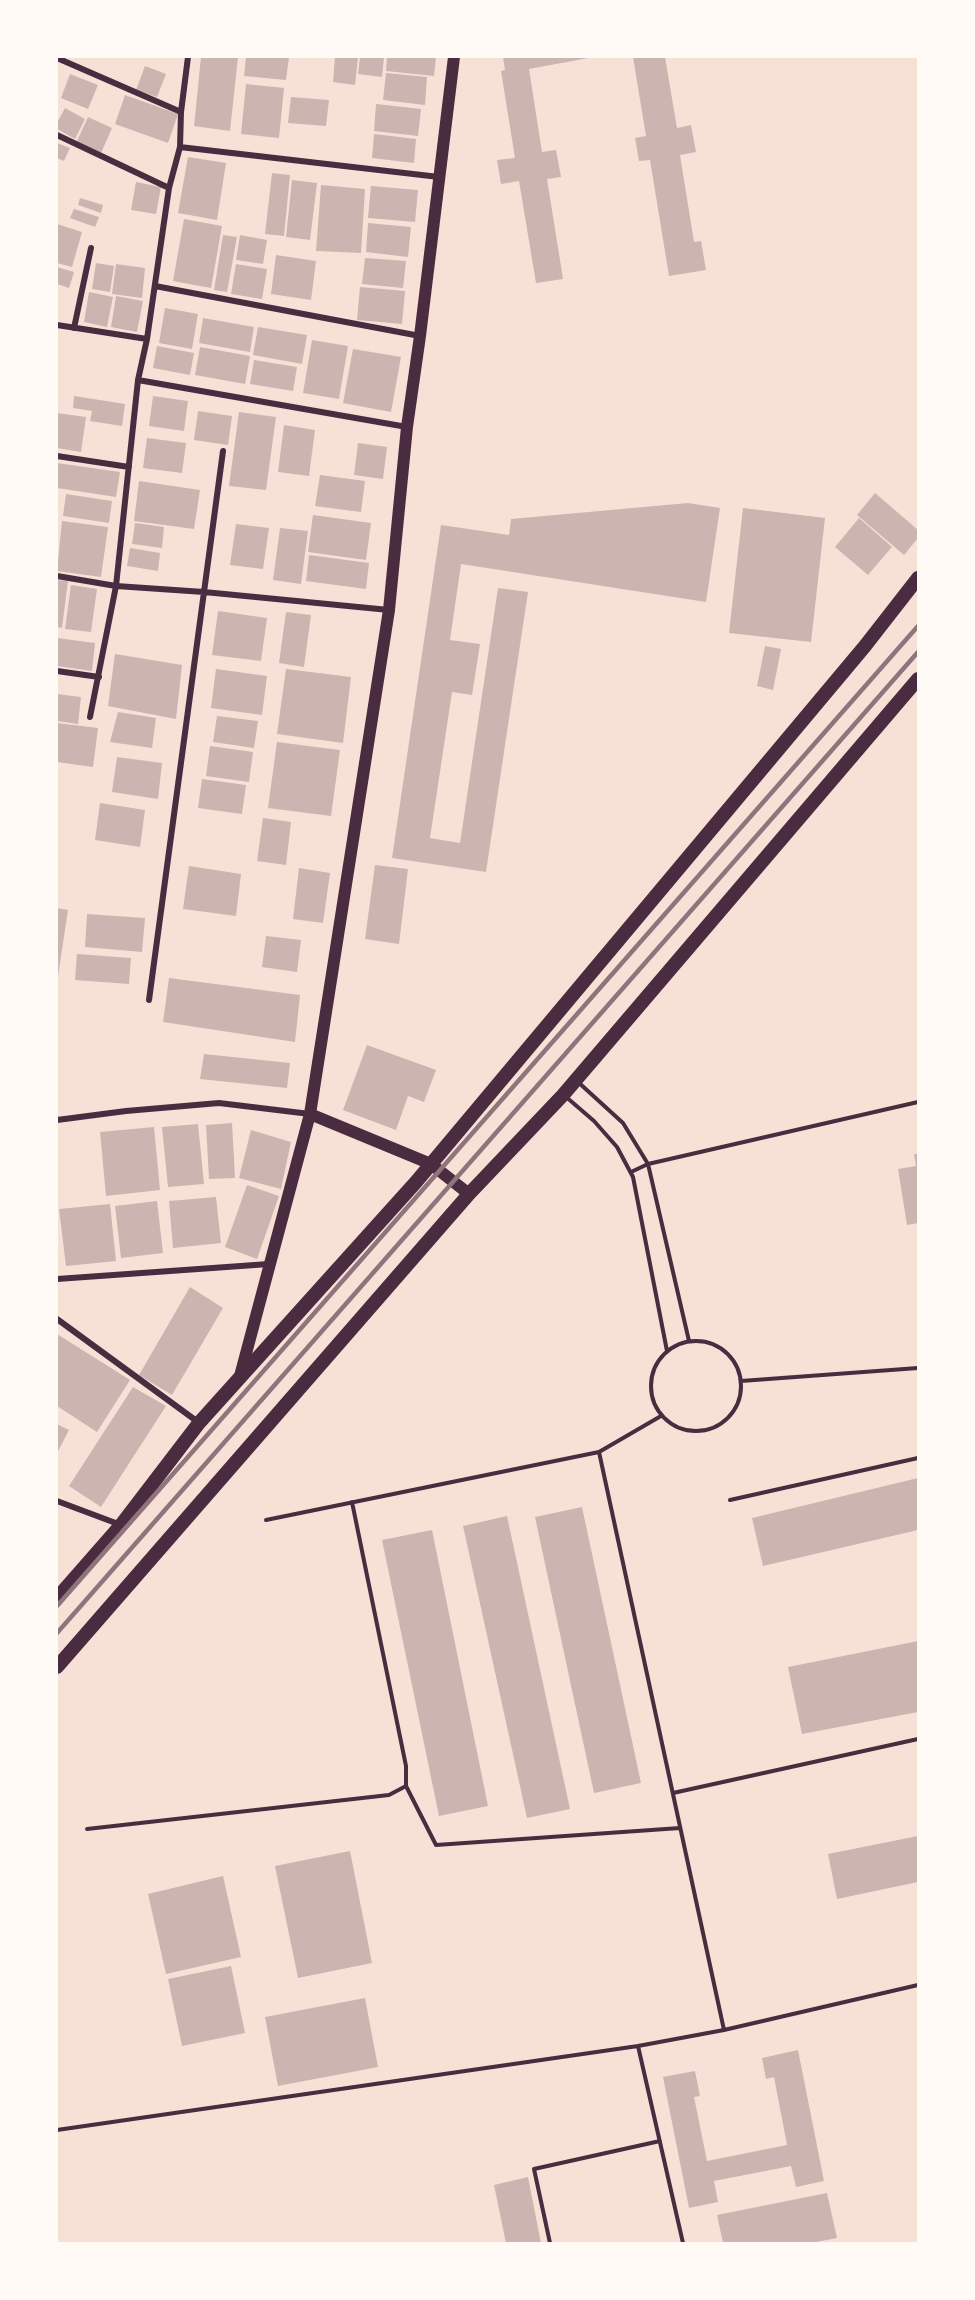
<!DOCTYPE html>
<html>
<head>
<meta charset="utf-8">
<style>
	body { margin:0 }
	#map { position:relative; width:975px; height:2300px; overflow:hidden; background:#f7e1d7; font-family:Overpass,sans-serif }
	canvas { display:block }
	.frame { position:absolute; inset:0; border:58px solid #fffaf5; pointer-events:none }
</style>
</head>
<body>
<div id="map">
<canvas width="975" height="2300"></canvas>
<div class="frame"></div>
</div>
<script>
const ctx = document.querySelector('canvas').getContext('2d');
ctx.lineJoin = 'round';
function fill(path, color) {
  ctx.fillStyle = color;
  ctx.fill(path, 'evenodd');
}
function shape(rows) {
  const path = new Path2D();
  for (const r of rows) {
    if (r.length === 3) {
      path.moveTo(r[0] + r[2], r[1]);
      path.arc(r[0], r[1], r[2], 0, 2 * Math.PI);
      continue;
    }
    path.moveTo(r[0], r[1]);
    for (let i = 2; i < r.length; i += 2) path.lineTo(r[i], r[i + 1]);
  }
  return path;
}
function strokePath(path, color, width, dash) {
  ctx.strokeStyle = color;
  ctx.lineWidth = width;
  ctx.lineCap = dash ? 'butt' : 'round';
  ctx.setLineDash(dash || []);
  ctx.stroke(path);
}
const building = shape([
	[201,57,238,57,230,131,194,126],
	[246,57,289,57,286,80,244,76],
	[335,57,358,57,355,85,333,82],
	[360,57,384,57,382,77,358,74],
	[387,57,436,57,434,76,386,71],
	[503,57,594,57,529,69,542,152,556,150,561,177,547,179,563,279,536,283,519,181,501,184,497,160,515,158,501,71,505,70],
	[633,57,665,57,677,128,691,125,696,152,680,155,694,242,701,241,706,270,669,276,650,160,639,161,635,138,646,136],
	[145,66,166,74,157,97,136,90],
	[386,73,427,77,425,105,383,100],
	[70,74,98,85,88,109,61,98],
	[246,84,284,88,279,138,241,134],
	[125,95,178,114,168,143,115,124],
	[291,97,329,100,326,126,288,123],
	[376,104,421,109,418,136,374,131],
	[65,108,85,119,75,139,57,129,57,123],
	[88,117,112,128,101,153,77,141],
	[374,134,416,139,414,163,372,158],
	[57,143,70,148,64,161,57,158],
	[188,157,226,163,217,220,178,213],
	[272,173,290,175,284,236,265,234],
	[292,180,317,183,310,240,286,237],
	[136,182,161,187,156,214,131,210],
	[321,185,365,189,361,253,316,251],
	[371,186,418,190,415,222,368,218],
	[80,198,103,205,101,213,78,205],
	[74,209,99,217,95,227,70,218],
	[184,219,222,226,211,288,173,281],
	[368,223,411,227,408,257,366,252],
	[57,224,82,232,72,267,57,263],
	[223,235,237,237,227,292,214,290],
	[240,235,267,240,263,264,236,260],
	[276,255,316,261,311,300,271,294],
	[365,258,406,261,403,288,362,284],
	[96,263,114,266,110,292,92,289],
	[116,264,145,268,142,298,112,294],
	[236,264,267,269,262,299,231,294],
	[57,267,74,272,69,288,57,284],
	[360,287,405,291,402,324,357,320],
	[89,292,113,297,107,327,84,322],
	[116,296,143,301,137,332,111,327],
	[165,308,198,314,192,349,159,343],
	[203,318,254,327,250,352,199,343],
	[258,327,307,335,302,364,253,355],
	[312,340,348,346,339,399,303,393],
	[157,346,194,353,190,375,153,368],
	[200,347,250,356,245,384,195,375],
	[353,349,401,357,391,412,343,403],
	[254,360,297,367,293,391,250,384],
	[74,396,125,404,122,426,90,421,92,411,73,408],
	[153,396,188,401,184,431,149,426],
	[198,411,232,416,228,445,194,440],
	[239,412,276,417,266,490,229,486],
	[57,413,86,417,81,452,57,448],
	[284,425,315,430,309,476,278,472],
	[147,438,186,443,182,473,143,468],
	[358,443,387,447,383,479,354,475],
	[57,463,120,472,116,497,57,488],
	[320,475,365,481,361,512,315,506],
	[139,481,200,490,194,529,134,521],
	[875,493,918,530,918,538,904,555,857,515],
	[66,494,112,501,109,523,63,516],
	[688,503,720,508,706,602,461,564,450,640,480,644,472,695,452,692,430,838,460,843,498,588,528,592,486,872,392,858,441,525,509,535,511,519],
	[743,508,825,518,811,642,729,633],
	[313,515,371,523,366,560,308,552],
	[859,518,892,547,868,575,835,547],
	[62,521,108,527,101,577,57,571],
	[135,523,164,527,162,548,132,544],
	[236,524,269,528,263,569,230,565],
	[280,528,308,531,301,584,273,580],
	[130,548,160,553,158,571,127,566],
	[309,555,369,563,366,589,306,581],
	[57,580,68,581,62,628,57,627],
	[71,585,97,589,91,632,65,629],
	[218,611,267,618,261,661,212,655],
	[286,612,311,615,304,667,279,663],
	[57,638,95,643,92,671,57,666],
	[765,646,781,649,773,690,757,686],
	[115,654,182,665,176,719,108,706],
	[216,669,267,676,262,715,211,708],
	[286,669,351,677,343,743,277,734],
	[57,694,81,697,78,724,57,721],
	[118,712,156,718,152,748,110,742],
	[217,716,258,721,254,748,213,742],
	[57,723,98,728,93,767,57,762],
	[277,742,340,750,331,816,268,808],
	[210,746,253,752,249,782,206,776],
	[117,757,162,763,158,799,112,792],
	[202,779,246,785,242,814,198,808],
	[100,803,145,810,140,847,95,840],
	[263,818,291,822,286,865,257,861],
	[375,865,408,869,399,944,365,939],
	[189,866,241,874,236,916,183,909],
	[299,868,330,873,323,923,293,919],
	[57,908,68,910,58,976,57,976],
	[87,914,145,918,142,952,85,947],
	[266,936,301,940,297,972,262,967],
	[77,954,131,958,129,984,75,980],
	[169,978,300,995,295,1042,163,1022],
	[367,1045,436,1070,424,1102,408,1096,396,1130,343,1110],
	[204,1054,290,1063,287,1088,200,1079],
	[232,1123,235,1178,209,1179,206,1125],
	[198,1124,204,1184,168,1187,162,1127],
	[154,1127,160,1190,106,1196,100,1132],
	[251,1130,291,1142,281,1189,239,1178],
	[914,1154,918,1154,918,1223,907,1225,898,1169,916,1166],
	[247,1185,279,1196,257,1259,225,1247],
	[216,1197,221,1243,173,1248,169,1201],
	[157,1201,163,1253,121,1258,115,1206],
	[110,1204,116,1261,66,1266,59,1209],
	[190,1287,223,1308,172,1395,139,1375],
	[57,1334,130,1380,97,1432,57,1406],
	[133,1387,166,1406,101,1507,69,1486],
	[57,1424,69,1430,57,1453],
	[918,1478,918,1530,763,1566,752,1518],
	[582,1507,641,1783,594,1793,535,1517],
	[507,1516,570,1809,527,1818,463,1526],
	[432,1530,488,1806,439,1816,382,1540],
	[918,1641,918,1712,802,1734,788,1667],
	[918,1836,918,1882,837,1899,828,1854],
	[350,1851,372,1963,298,1978,275,1866],
	[223,1876,241,1957,166,1974,148,1894],
	[231,1966,245,2033,182,2046,168,1979],
	[365,1998,378,2067,278,2086,265,2017],
	[798,2050,824,2181,796,2187,791,2166,714,2181,718,2202,689,2208,663,2077,695,2071,700,2096,694,2097,707,2161,787,2145,774,2077,766,2079,762,2058],
	[528,2177,541,2243,506,2243,494,2185],
	[827,2193,837,2238,811,2243,723,2243,717,2215]
]);
const service = shape([
	[578,1082,623,1123,648,1164,689,1341],
	[565,1096,594,1121,617,1147,633,1177,667,1351],
	[631,1172,648,1164,918,1102],
	[696,1386,45],
	[741,1381,918,1368],
	[599,1452,724,2030],
	[730,1500,918,1458],
	[266,1520,599,1452,661,1416],
	[406,1786,436,1845,680,1828],
	[673,1793,918,1739],
	[87,1829,389,1795,406,1786,406,1766,352,1502],
	[638,2046,683,2243],
	[57,2130,638,2046,724,2030,918,1985],
	[550,2243,534,2169,660,2141]
]);
const minor = shape([
	[57,58,181,112],
	[57,135,169,188],
	[180,147,439,177],
	[155,286,420,336],
	[57,325,147,339],
	[74,328,91,248],
	[138,380,407,427],
	[57,456,129,467],
	[57,576,116,586,204,592,389,610],
	[57,671,99,677],
	[90,717,116,586,138,380,147,339,169,188,180,147,181,112,188,57],
	[149,1000,223,451],
	[57,1120,126,1111,219,1103,310,1114],
	[57,1279,269,1264],
	[57,1319,198,1422],
	[57,1501,121,1525]
]);
const secondary = shape([
	[310,1114,431,1164,469,1194],
	[240,1376,310,1114,389,610,407,427,420,336,454,57]
]);
const primary = shape([
	[57,1598,121,1525,199,1423,416,1182,865,646,918,578],
	[57,1667,469,1194,563,1095,918,679]
]);
const rail = shape([
	[57,1606,918,626],
	[57,1633,918,652]
]);
fill(building, '#ccb4b1');
strokePath(service, '#4a2c40', 4);
strokePath(minor, '#4a2c40', 6);
strokePath(secondary, '#4a2c40', 12);
strokePath(primary, '#4a2c40', 14);
strokePath(rail, '#8f747c', 4.5);
</script>
</body>
</html>
